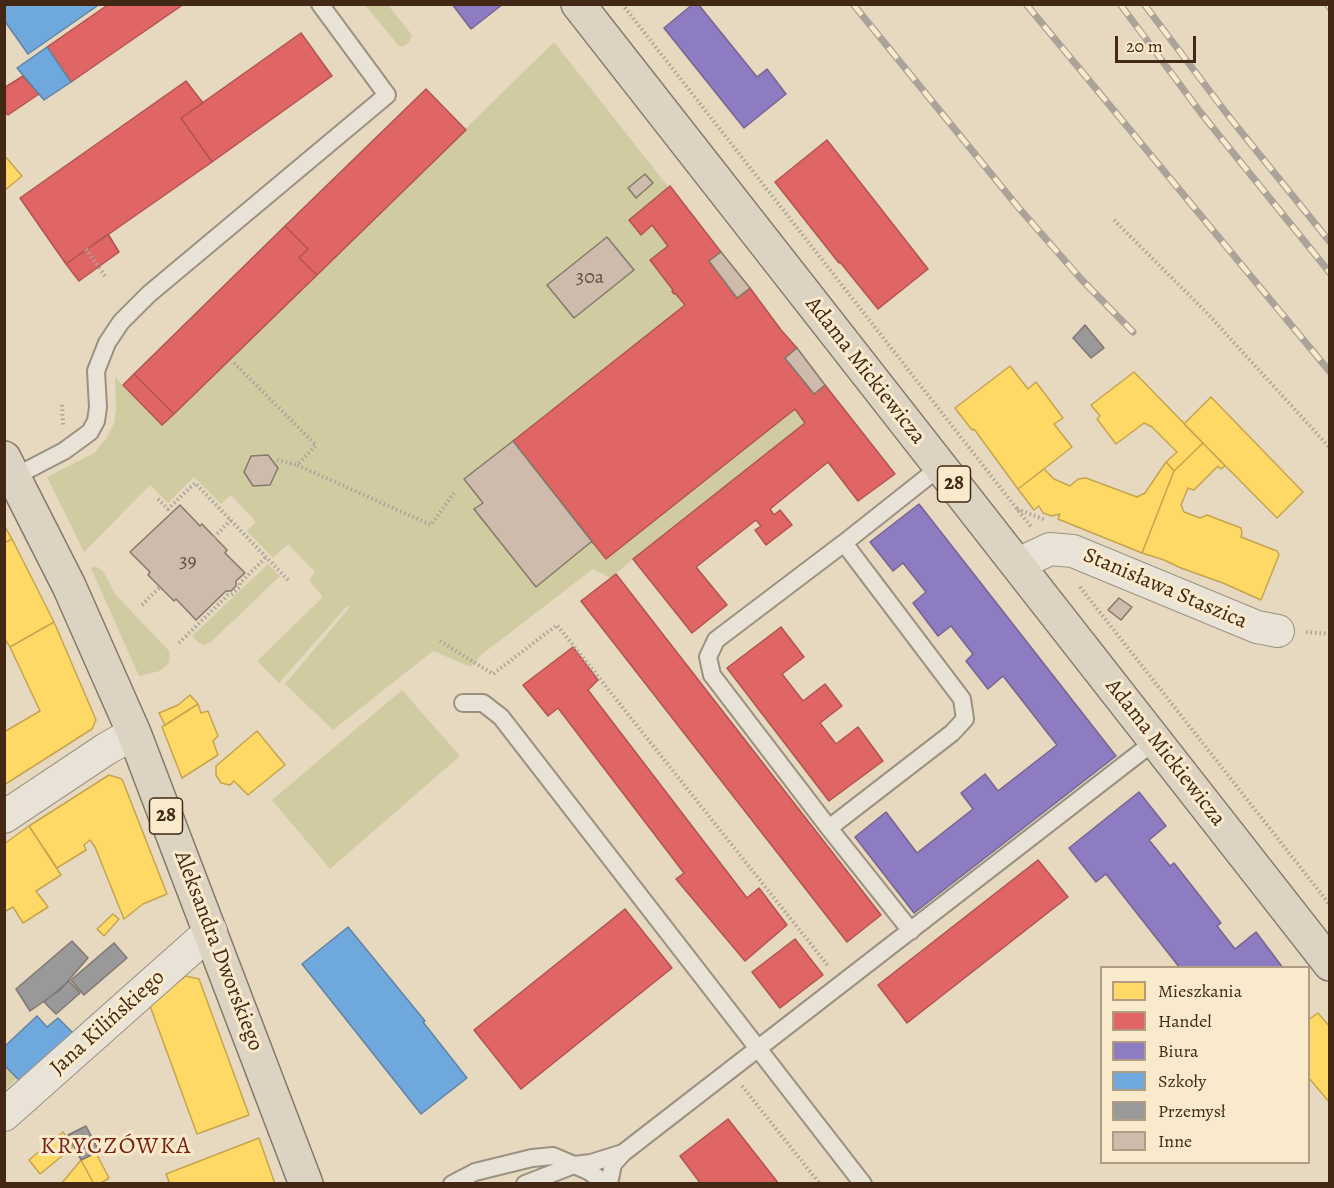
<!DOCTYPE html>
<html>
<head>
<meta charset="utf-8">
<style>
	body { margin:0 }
	#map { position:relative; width:1334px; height:1188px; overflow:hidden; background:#e6d9c0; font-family:Alegreya,serif }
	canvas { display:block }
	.frame { position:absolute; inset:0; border:6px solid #422815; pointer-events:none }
	.legend { position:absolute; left:1100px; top:966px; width:210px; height:198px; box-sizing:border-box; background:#f9eacc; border:2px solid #b09c83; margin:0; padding:8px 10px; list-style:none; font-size:18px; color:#422815 }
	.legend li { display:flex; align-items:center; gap:12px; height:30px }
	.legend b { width:30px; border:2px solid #b09c83 }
	.scale { position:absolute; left:1115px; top:36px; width:81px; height:27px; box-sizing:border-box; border:3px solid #422815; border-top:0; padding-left:8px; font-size:18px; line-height:21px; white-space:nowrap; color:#422815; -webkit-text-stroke:4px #f9eacc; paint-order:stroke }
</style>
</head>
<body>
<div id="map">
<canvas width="1334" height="1188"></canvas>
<div class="frame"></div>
<ul class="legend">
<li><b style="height:16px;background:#ffd966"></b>Mieszkania</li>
<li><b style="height:16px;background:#e06666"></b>Handel</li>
<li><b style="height:16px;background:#8e7cc3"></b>Biura</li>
<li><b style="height:16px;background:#6fa8dc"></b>Szkoły</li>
<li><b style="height:16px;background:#999"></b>Przemysł</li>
<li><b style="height:16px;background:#cebbac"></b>Inne</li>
</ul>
<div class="scale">20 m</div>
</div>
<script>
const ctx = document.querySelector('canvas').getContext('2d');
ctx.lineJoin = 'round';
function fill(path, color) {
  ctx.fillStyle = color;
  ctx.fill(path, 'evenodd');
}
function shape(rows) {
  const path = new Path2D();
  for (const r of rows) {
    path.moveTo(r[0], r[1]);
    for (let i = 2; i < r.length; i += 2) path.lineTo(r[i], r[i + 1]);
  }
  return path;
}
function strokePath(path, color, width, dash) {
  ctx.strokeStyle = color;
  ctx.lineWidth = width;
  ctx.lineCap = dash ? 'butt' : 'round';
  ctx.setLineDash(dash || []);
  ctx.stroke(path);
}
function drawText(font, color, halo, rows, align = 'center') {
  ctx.font = font + ' Alegreya,serif';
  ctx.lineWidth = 6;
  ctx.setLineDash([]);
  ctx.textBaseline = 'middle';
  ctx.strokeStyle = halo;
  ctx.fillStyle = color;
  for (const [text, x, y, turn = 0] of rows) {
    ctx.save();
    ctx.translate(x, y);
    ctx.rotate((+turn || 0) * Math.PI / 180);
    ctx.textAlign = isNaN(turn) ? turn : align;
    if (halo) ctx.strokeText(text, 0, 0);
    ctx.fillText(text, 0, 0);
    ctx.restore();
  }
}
const green = shape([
	[365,5,388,5,412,35,409,43,402,47,398,45],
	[554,42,895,474,858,501,828,463,770,509,774,515,780,510,792,525,766,545,755,530,761,526,756,520,697,567,727,605,692,633,633,559,611,578,593,569,481,655,471,667,433,651,333,730,285,684,349,608,347,606,279,683,257,661,323,597,311,583,310,579,315,572,288,544,273,558,247,531,256,522,231,495,221,504,194,477,168,503,150,485,84,552,47,477,94,453,106,439,114,423,116,408,115,377,162,425],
	[268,564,280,576,210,643,204,645,199,643,192,636],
	[95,566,103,571,115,594,170,652,169,663,160,671,139,676,91,568],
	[402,690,460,756,330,869,272,800],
	[4,1064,17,1078,5,1090,4,1090]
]);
const homes = shape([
	[4,155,22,176,4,191,4,155],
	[1010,366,1028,389,1036,382,1063,418,1054,424,1072,447,1018,489,974,429,972,430,955,408,1010,366],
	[1134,372,1203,443,1174,471,1166,462,1177,452,1152,427,1144,423,1116,444,1097,419,1100,416,1091,405,1134,372],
	[1211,397,1303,492,1277,518,1184,424,1211,397],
	[1203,443,1225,466,1221,469,1218,466,1194,490,1188,488,1181,505,1184,512,1200,518,1207,515,1241,528,1242,533,1241,537,1277,551,1279,555,1261,600,1223,583,1181,568,1164,560,1142,553,1174,471,1203,443],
	[1166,462,1174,471,1142,553,1058,519,1060,514,1052,516,1043,513,1039,506,1034,510,1018,489,1044,469,1054,479,1070,486,1078,479,1086,478,1137,497,1145,493,1166,462],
	[4,525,12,539,4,543,4,525],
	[12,539,54,622,10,647,4,638,4,543,12,539],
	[54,622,96,720,92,729,4,785,4,732,40,711,10,647,54,622],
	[190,695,198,704,165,725,159,713,178,705,190,695],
	[198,704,201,713,208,711,218,736,213,741,218,755,182,778,162,727,198,704],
	[257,731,285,765,248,795,234,781,230,785,221,783,216,775,216,766,257,731],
	[109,775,122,779,167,894,143,904,124,919,95,847,90,840,84,845,86,850,57,868,29,826,109,775],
	[29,826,61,875,36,891,48,907,23,923,13,907,4,912,4,844,29,826],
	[113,914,119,919,104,936,97,929,113,914],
	[186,976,199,979,249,1115,197,1134,149,1003,186,976],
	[1318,1013,1330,1027,1330,1103,1308,1077,1308,1020,1318,1013],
	[63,1132,73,1147,40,1174,29,1160,63,1132],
	[259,1138,275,1184,170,1184,166,1174,259,1138],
	[96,1153,109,1178,99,1184,94,1184,81,1160,96,1153],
	[81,1160,94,1184,61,1184,81,1160]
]);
const shops = shape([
	[109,4,184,4,71,82,47,47,109,4],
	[301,33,332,76,212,162,181,118,301,33],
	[23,76,39,94,8,115,4,111,4,88,23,76],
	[186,81,203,103,181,118,212,162,66,264,20,198,186,81],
	[426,89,466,130,317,275,299,258,308,249,285,226,426,89],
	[827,140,928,269,878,309,840,262,839,263,775,182,827,140],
	[670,186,721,252,709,261,737,298,750,288,781,330,797,348,785,358,814,394,825,385,895,474,858,501,828,462,770,509,774,515,780,510,792,525,766,545,755,530,761,526,756,520,696,567,727,605,692,633,633,559,805,423,795,409,606,559,513,441,685,305,675,293,674,294,672,291,673,290,650,260,668,246,652,225,641,235,629,220,670,186],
	[285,226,308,249,299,258,317,275,174,414,134,374,285,226],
	[108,234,119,252,79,281,66,264,108,234],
	[134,374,174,414,162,425,123,385,134,374],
	[616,574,881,915,847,942,581,601,616,574],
	[781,627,804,657,782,674,803,701,825,684,842,706,820,723,836,744,858,727,883,761,829,801,727,668,781,627],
	[573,647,598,680,588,690,747,898,759,888,787,925,745,961,676,879,684,873,558,708,548,716,523,685,573,647],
	[1038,860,1068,897,907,1023,878,985,1038,860],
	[625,909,672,968,521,1089,474,1030,625,909],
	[795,939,823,975,780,1008,752,972,795,939],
	[728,1119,779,1184,701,1184,680,1156,728,1119]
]);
const offices = shape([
	[452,4,503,4,471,29,452,4],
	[693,4,698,4,757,77,767,69,786,94,744,128,664,28,693,4],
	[919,504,1116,756,914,913,855,837,886,812,917,853,973,809,961,793,985,774,998,791,1057,745,1003,676,988,689,966,661,973,654,951,626,938,636,913,603,926,592,903,563,893,571,870,542,919,504],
	[1139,792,1166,826,1149,840,1170,866,1174,863,1221,923,1217,926,1235,949,1256,932,1283,968,1180,968,1106,874,1096,882,1069,848,1139,792]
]);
const schools = shape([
	[4,4,100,4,28,54,4,20,4,4],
	[47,47,71,82,44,100,17,68,47,47],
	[348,927,425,1021,423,1022,467,1078,421,1114,302,964,348,927],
	[37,1016,47,1027,58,1018,76,1036,23,1084,4,1065,4,1047,37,1016]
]);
const industry = shape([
	[1085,325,1104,348,1091,358,1073,338,1085,325],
	[72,941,88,958,60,990,30,1011,16,989,72,941],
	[114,943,127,958,84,995,71,980,114,943],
	[69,981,80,993,56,1014,44,1002,69,981],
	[86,1126,99,1151,81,1160,68,1135,86,1126]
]);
const building = shape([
	[645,174,653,183,636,198,628,188,645,174],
	[607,237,634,270,574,318,547,285,607,237],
	[721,252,750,288,737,298,709,261,721,252],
	[797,348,825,385,814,394,785,358,797,348],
	[513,441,593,543,591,542,536,587,474,509,483,503,464,479,513,441],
	[268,455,278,468,270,485,253,486,244,472,251,456,268,455],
	[180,505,200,526,202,524,227,550,225,553,245,573,236,581,236,586,231,591,226,591,196,620,176,599,174,601,148,575,150,572,130,552,180,505],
	[1119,598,1132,607,1121,620,1108,610,1119,598]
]);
const path = shape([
	[622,4,1032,528],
	[1114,220,1206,312,1330,448],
	[86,249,105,276],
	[234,363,316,445,297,465,431,525,454,493],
	[62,405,63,425],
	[277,460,297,465],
	[158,499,168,509,195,483,289,581],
	[1017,509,1046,520],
	[214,537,231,520],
	[1080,587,1330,905],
	[142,605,160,587],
	[1306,632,1330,634],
	[440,641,493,674,557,625,829,967],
	[179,643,228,595,232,594,240,587,240,583,266,557],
	[742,1086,820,1184]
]);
const lane = shape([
	[14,477,64,451,90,432,96,421,98,407,96,371,107,343,121,322,149,294,387,95,320,4],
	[844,543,940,467],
	[463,703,483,703,501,717,863,1184],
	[829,828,952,733,965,719,962,699,844,543,716,640,708,657,712,675,829,828,911,931],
	[452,1184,475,1172,532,1158,553,1156,588,1171,607,1184],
	[525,1184,574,1165,591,1163,623,1153],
	[609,1184,613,1164,623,1153,1155,741]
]);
const street = shape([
	[1018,564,1050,549,1073,551,1257,627,1278,631],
	[4,817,106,749,134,733],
	[4,1115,211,931]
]);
const primary = shape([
	[578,4,1330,964],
	[4,458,69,586,134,733,306,1184]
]);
const rail = shape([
	[853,4,1018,207,1081,279,1133,332],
	[1026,4,1330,372],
	[1120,4,1201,113,1330,273],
	[1144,4,1230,118,1330,242],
	[1327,4,1330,8]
]);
const numberNames = [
	["30a",590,278],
	["39",188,562]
];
const shields = [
	[954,484,33],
	[166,816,33]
];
const shieldNames = [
	["28",954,484],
	["28",166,816]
];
const streetNames = [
	["Adama Mickiewicza",865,371,52],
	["Stanisława Staszica",1165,589,23],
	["Adama Mickiewicza",1165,753,52],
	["Aleksandra Dworskiego",218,951,69],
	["Jana Kilińskiego",108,1023,-42]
];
const neighbourhoodNames = [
	["KRYCZÓWKA",116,1147]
];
fill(green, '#d1cba2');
fill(homes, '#ffd966');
strokePath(homes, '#c6a44e', 1.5);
fill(shops, '#e06666');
strokePath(shops, '#b1534e', 1.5);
fill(offices, '#8e7cc3');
strokePath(offices, '#77638f', 1.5);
fill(schools, '#6fa8dc');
strokePath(schools, '#6282a0', 1.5);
fill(industry, '#999');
strokePath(industry, '#7f7771', 1.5);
fill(building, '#cebbac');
strokePath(building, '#84796a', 1.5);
strokePath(lane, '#9b9181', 20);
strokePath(street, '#9b9181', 34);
strokePath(primary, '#84796a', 36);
strokePath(path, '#aba399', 4, [1.5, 3]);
strokePath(lane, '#e9e3d7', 16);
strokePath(street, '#e9e3d7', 32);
strokePath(primary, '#ddd3c2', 33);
strokePath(rail, '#aba399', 7);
strokePath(rail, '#f9eacc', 4.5, [14]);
drawText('20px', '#654d3b', null, numberNames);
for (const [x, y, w] of shields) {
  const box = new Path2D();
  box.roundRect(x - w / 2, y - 18, w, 36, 4.5);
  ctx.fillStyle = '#f9eacc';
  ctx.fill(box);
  strokePath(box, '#422815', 1.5);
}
drawText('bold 21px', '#422815', null, shieldNames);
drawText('22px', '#422815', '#f9eacc', streetNames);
ctx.letterSpacing = '1.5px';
drawText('24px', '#7a1f14', '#f9eacc', neighbourhoodNames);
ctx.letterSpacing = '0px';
</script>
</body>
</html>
